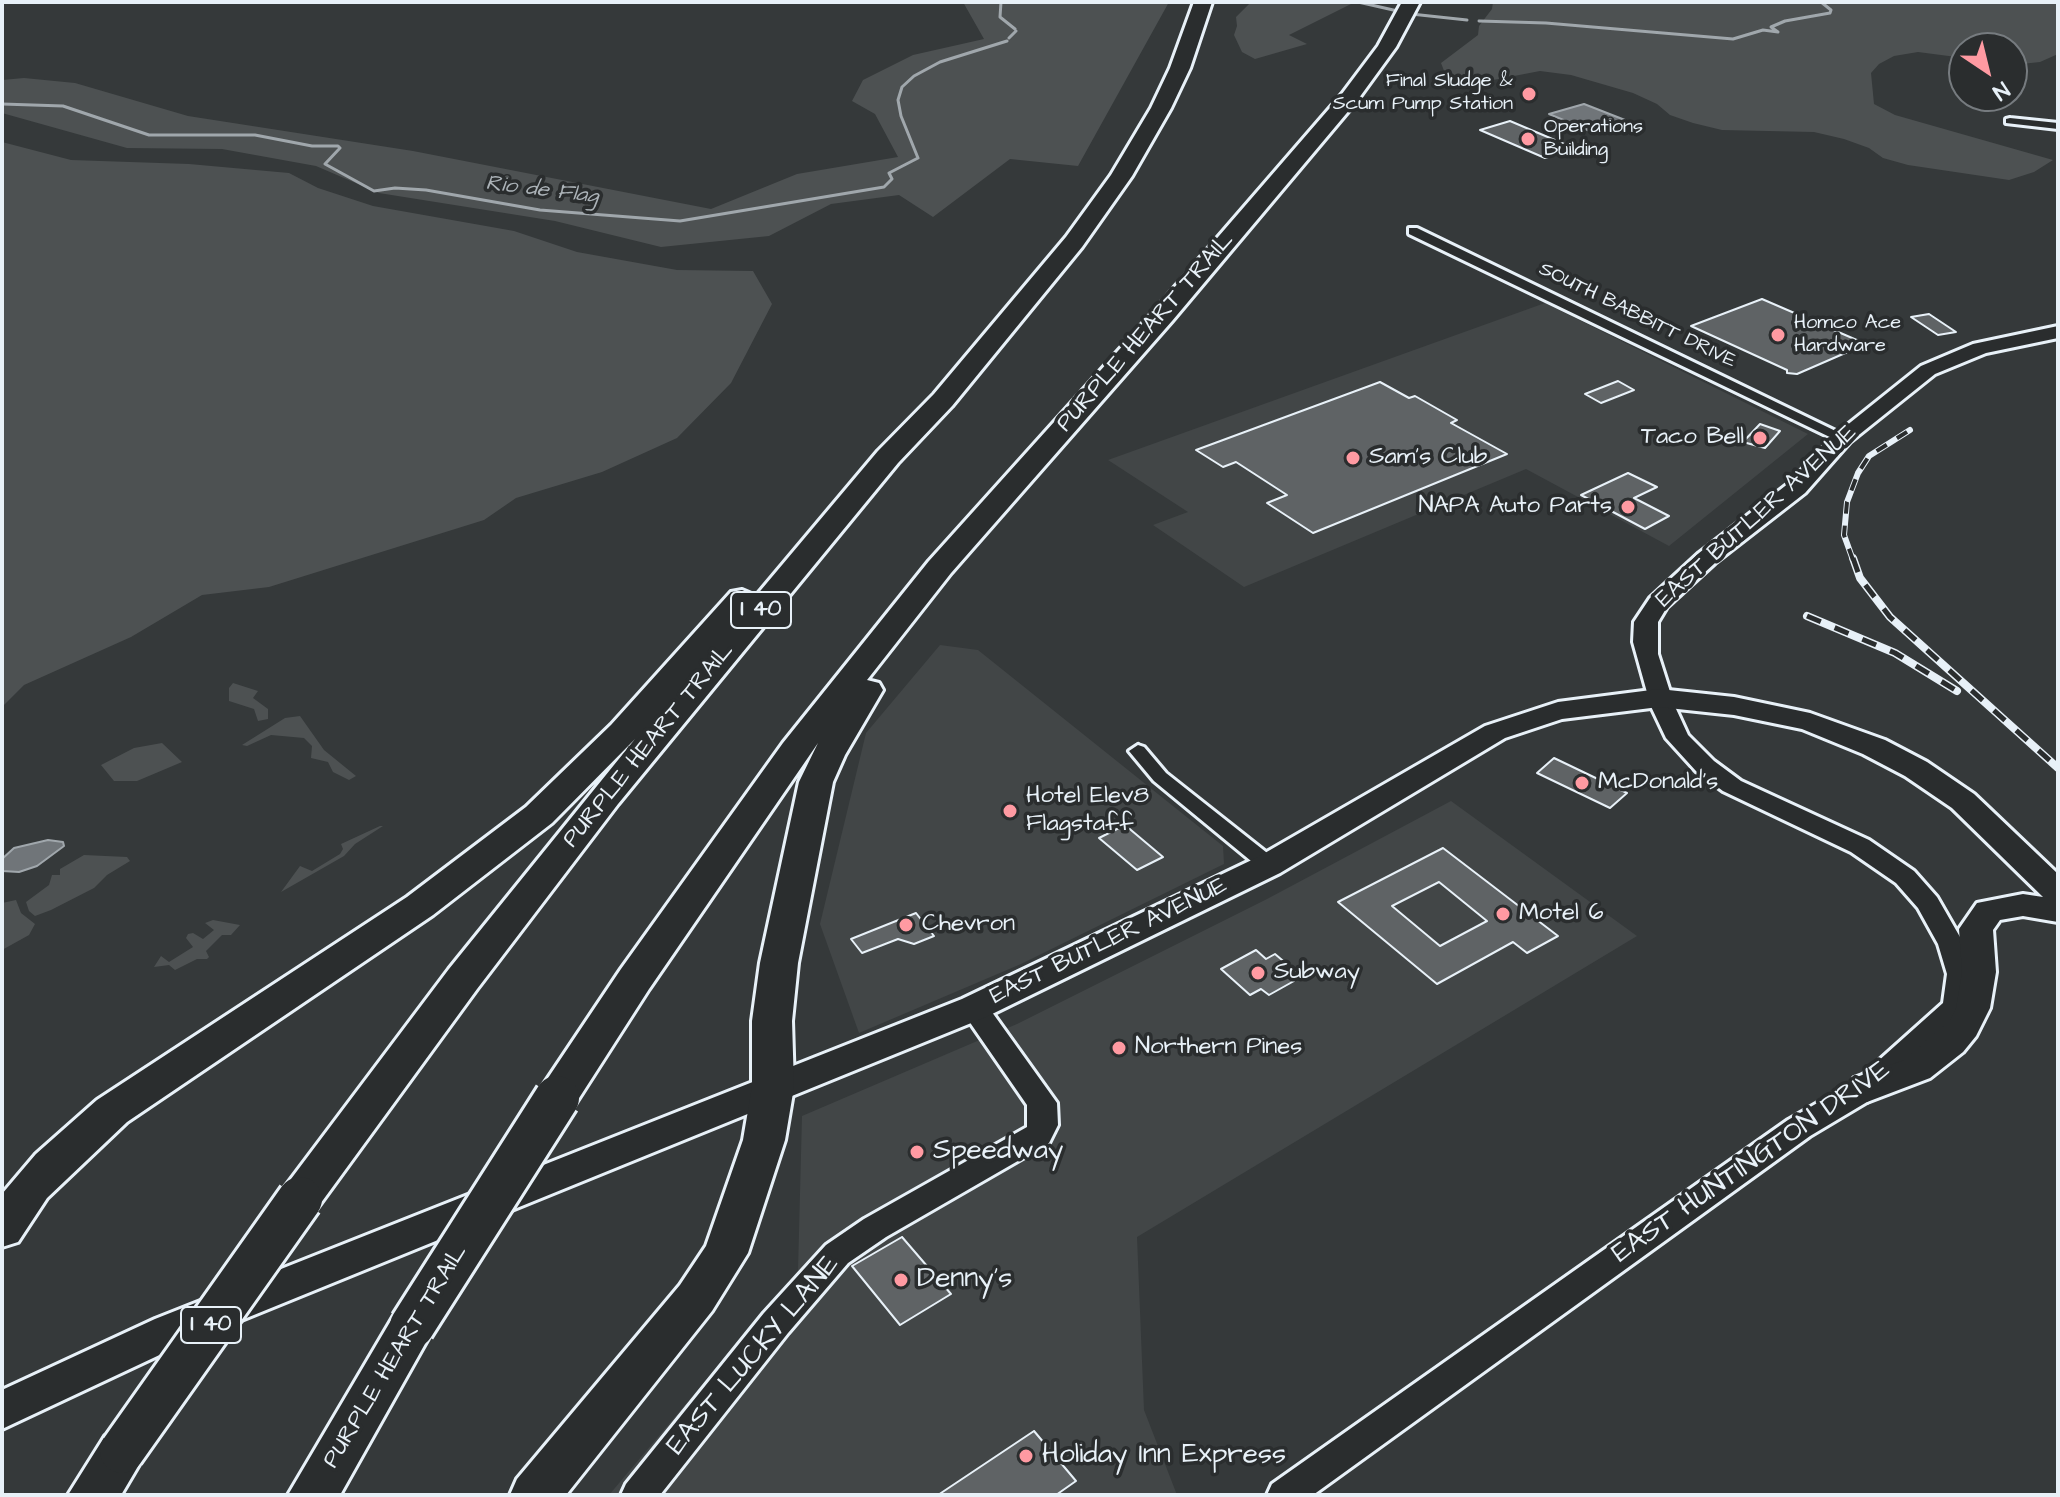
<!DOCTYPE html>
<html>
<head>
<meta charset="utf-8">
<style>
	body { margin:0 }
	#map { position:relative; width:2060px; height:1497px; overflow:hidden; background:#35393a; font-family:"Architects Daughter",sans-serif }
	canvas { display:block }
	.frame { position:absolute; inset:0; border:4px solid #e8f1f8; pointer-events:none }
	.north { position:absolute; left:1948px; top:32px; width:80px; height:80px; box-sizing:border-box; background:#2a2d2e; border:2px solid #767b7f; border-radius:50%; rotate:145deg; font-size:22px; font-weight:700; line-height:32px; text-align:center; color:#e8f1f8 }
	.north::after { content:''; display:block; margin:auto; width:28px; height:36px; background:#ff9aa2; clip-path:polygon(50% 0,100% 100%,50% 72%,0 100%) }
</style>
</head>
<body>
<div id="map">
<canvas width="2060" height="1497"></canvas>
<div class="frame"></div>
<div class="north">N</div>
</div>
<script>
const ctx = document.querySelector('canvas').getContext('2d');
ctx.lineJoin = 'round';
function fill(path, color) {
  ctx.fillStyle = color;
  ctx.fill(path, 'evenodd');
}
function shape(rows) {
  const path = new Path2D();
  for (const r of rows) {
    path.moveTo(r[0], r[1]);
    for (let i = 2; i < r.length; i += 2) path.lineTo(r[i], r[i + 1]);
  }
  return path;
}
function strokePath(path, color, width, dash) {
  ctx.strokeStyle = color;
  ctx.lineWidth = width;
  ctx.lineCap = dash ? 'butt' : 'round';
  ctx.setLineDash(dash || []);
  ctx.stroke(path);
}
function drawText(font, color, halo, rows, align = 'center') {
  ctx.font = font + ' "Architects Daughter",sans-serif';
  ctx.lineWidth = 7;
  ctx.setLineDash([]);
  ctx.textBaseline = 'middle';
  ctx.strokeStyle = halo;
  ctx.fillStyle = color;
  for (const [text, x, y, turn = 0] of rows) {
    ctx.save();
    ctx.translate(x, y);
    ctx.rotate((+turn || 0) * Math.PI / 180);
    ctx.textAlign = isNaN(turn) ? turn : align;
    if (halo) ctx.strokeText(text, 0, 0);
    ctx.fillText(text, 0, 0);
    ctx.restore();
  }
}
const built = shape([
	[1545,303,1808,434,1669,546,1526,469,1244,587,1153,525,1188,512,1108,460],
	[940,645,978,650,1223,846,1224,864,1021,964,859,1033,820,924,866,733],
	[1451,801,1637,936,1137,1237,1144,1410,1177,1495,609,1495,798,1271,802,1116,1017,1024,1267,899]
]);
const green = shape([
	[963,2,1169,2,1078,166,1010,159,933,217,899,195,831,204,769,236,661,247,555,221,379,193,316,166,222,149,127,148,2,113,2,80,24,78,75,83,188,116,413,151,711,209,797,174,898,157,875,114,852,101,863,80,913,55,984,39],
	[1251,2,1355,2,1289,35,1307,44,1255,59,1242,52,1234,35,1237,26,1236,17],
	[1493,2,2058,2,2058,54,2040,62,2012,65,2012,48,1964,48,1964,58,1918,52,1894,56,1879,64,1871,73,1874,104,1895,115,2053,160,2034,172,2009,180,1908,165,1883,158,1869,148,1844,139,1814,132,1722,130,1693,123,1670,115,1657,104,1633,93,1571,75,1540,71,1467,85,1448,81,1441,63,1478,35,1479,26,1492,9],
	[2,142,71,160,189,164,289,173,318,188,373,206,514,231,577,252,677,270,753,271,772,304,731,383,677,438,602,472,516,498,484,520,269,587,202,595,131,637,24,685,2,707],
	[233,683,258,691,253,698,268,709,268,719,258,721,254,709,229,701,229,688],
	[300,716,324,750,356,776,349,780,333,772,328,762,311,758,312,746,304,738,271,735,247,746,242,745,285,718],
	[162,743,182,762,137,781,114,781,101,765,134,748],
	[380,826,383,826,355,844,344,856,281,892,300,866,312,871,340,854,343,849,341,844],
	[84,855,127,857,130,861,107,875,94,888,51,910,35,916,29,911,26,902,49,885,52,875,60,875,60,869],
	[16,900,21,913,35,924,29,935,2,950,2,903],
	[213,920,240,925,231,935,222,935,206,951,209,957,207,959,197,959,175,970,169,965,154,967,161,956,169,962,193,947,186,938,188,934,193,933,203,939,214,930,205,923]
]);
const water = shape([
	[1584,104,1625,120,1590,131,1549,114,1584,104],
	[48,840,63,842,64,846,37,866,19,872,2,871,2,859,14,848,48,840]
]);
const stream = shape([
	[1001,2,1000,17,1015,29],
	[1358,2,1411,14,1467,20],
	[1479,21,1546,23,1733,39,1763,30,1778,32,1771,27,1785,21,1830,13,1831,10,1821,2],
	[1009,38,1016,31],
	[2,104,63,106,149,135,255,135,312,146,338,146,340,148,325,164,374,191,395,188,426,190,540,210,680,221,884,187,892,179,889,173,918,158,901,116,898,100,902,87,914,76,940,62,1007,41]
]);
const building = shape([
	[1510,121,1576,149,1545,158,1480,130,1510,121],
	[1762,299,1866,344,1797,374,1787,373,1787,370,1691,326,1762,299],
	[1929,314,1956,332,1938,335,1911,317,1929,314],
	[1618,381,1634,390,1601,403,1585,394,1618,381],
	[1380,382,1409,398,1415,396,1457,420,1451,423,1507,454,1313,533,1267,503,1287,495,1236,462,1223,467,1196,450,1380,382],
	[1760,424,1780,431,1765,448,1743,442,1760,424],
	[1628,473,1657,487,1634,498,1669,516,1645,529,1581,495,1628,473],
	[1554,758,1627,793,1610,808,1537,773,1554,758],
	[1125,825,1163,857,1137,870,1099,838,1125,825],
	[1443,848,1558,936,1527,953,1513,942,1437,984,1338,902,1443,848],
	[1439,882,1487,921,1440,946,1392,906,1439,882],
	[916,913,934,936,914,944,898,939,862,953,851,939,916,913],
	[1256,950,1266,959,1275,954,1295,971,1288,975,1294,981,1269,995,1261,989,1250,995,1221,969,1256,950],
	[902,1237,951,1294,900,1325,852,1266,902,1237],
	[1034,1431,1076,1481,1056,1495,938,1495,1034,1431]
]);
const minor = shape([
	[2010,118,2058,123,2058,129,2006,123,2006,119,2010,118],
	[1409,228,1417,228,1850,438,1848,441,1838,441,1409,234,1409,228],
	[1138,745,1144,747,1166,773,1276,860,1279,865,1276,870,1262,870,1154,781,1129,751,1138,745]
]);
const tertiary = shape([
	[1659,691,1667,693,1671,698,1688,735,1714,761,1741,781,1869,840,1914,871,1937,897,1964,944,1975,974,1975,991,1970,1008,1877,1096,1810,1136,1313,1495,1267,1495,1272,1484,1788,1120,1857,1080,1943,1003,1947,974,1938,944,1918,908,1896,883,1851,852,1723,791,1696,771,1666,738,1647,698,1651,693,1659,691],
	[974,998,984,1001,1057,1103,1058,1125,1049,1143,886,1237,848,1263,788,1333,660,1495,621,1495,626,1484,764,1313,826,1245,864,1219,1027,1127,1027,1105,960,1008,964,1001,974,998]
]);
const secondary = shape([
	[2058,326,2058,338,1986,353,1935,374,1850,442,1805,493,1715,563,1667,607,1658,622,1658,654,1672,698,1668,703,1659,706,1650,703,1633,642,1634,622,1650,598,1699,553,1789,483,1836,434,1921,366,1973,344,2058,326]
]);
const primary = shape([
	[1659,689,1734,697,1810,713,1885,740,1927,762,1974,794,2058,874,2058,922,2023,916,2000,920,1993,930,1996,972,1990,1008,1976,1036,1963,1052,1930,1078,1867,1102,1854,1098,1849,1088,1854,1078,1904,1060,1950,1020,1956,1008,1962,972,1959,929,1977,903,2023,894,2043,897,1952,808,1905,776,1863,754,1802,729,1734,715,1659,707,1562,719,1505,738,1280,873,986,1017,185,1343,2,1429,2,1390,155,1319,962,999,1258,857,1485,726,1558,702,1659,689]
]);
const motorway = shape([
	[1194,2,1212,2,1190,68,1171,108,1132,176,1082,247,952,406,898,463,618,804,477,989,315,1211,300,1216,285,1211,278,1199,285,1187,449,969,635,739,552,823,433,915,127,1122,47,1198,18,1242,2,1247,2,1194,36,1154,97,1100,407,897,526,807,611,725,731,592,742,590,756,596,878,451,934,394,1066,237,1111,175,1151,108,1170,68,1194,2],
	[1402,2,1420,2,1396,47,1356,102,1172,321,951,573,867,680,879,683,883,690,845,755,833,782,798,963,792,1021,794,1087,785,1140,748,1253,712,1311,566,1495,510,1495,517,1479,680,1285,706,1246,743,1140,752,1087,752,1021,760,963,799,782,818,743,649,989,572,1109,557,1114,542,1109,536,1098,542,1087,621,969,783,743,929,561,1154,311,1342,94,1378,46,1402,2],
	[412,1306,428,1312,435,1326,340,1495,288,1495,396,1312,412,1306],
	[122,1429,139,1436,147,1451,121,1495,68,1495,105,1436,122,1429]
]);
const railFar1 = shape([
	[1853,560,1844,535,1847,502,1858,473,1869,456,1910,430]
]);
const rail = shape([
	[1853,558,1860,578,1890,617,2058,768],
	[1807,616,1895,653,1957,691]
]);
const motorwayBridge = shape([
	[412,1326,557,1098],
	[122,1451,300,1199]
]);
const markers = [
	[1529,94,8,"#ff9aa2"],
	[1528,139,8,"#ff9aa2"],
	[1778,335,8,"#ff9aa2"],
	[1760,438,8,"#ff9aa2"],
	[1353,458,8,"#ff9aa2"],
	[1628,507,8,"#ff9aa2"],
	[1582,783,8,"#ff9aa2"],
	[1010,811,8,"#ff9aa2"],
	[1503,914,8,"#ff9aa2"],
	[906,925,8,"#ff9aa2"],
	[1258,973,8,"#ff9aa2"],
	[1119,1048,8,"#ff9aa2"],
	[917,1152,8,"#ff9aa2"],
	[901,1280,8,"#ff9aa2"],
	[1026,1456,8,"#ff9aa2"]
];
const farPoinames = [
	["Final Sludge &",1513,82,"right"],
	["Scum Pump Station",1513,105,"right"],
	["Operations",1544,128],
	["Building",1544,151],
	["Homco Ace",1794,324],
	["Hardware",1794,347]
];
const farStreetnames = [
	["SOUTH BABBITT DRIVE",1637,316,26]
];
const farWaternames = [
	["Rio de Flag",542,191,7]
];
const shields = [
	[761,610,60],
	[211,1325,60]
];
const shieldNames = [
	["I 40",761,610],
	["I 40",211,1325]
];
const streetNames = [
	["PURPLE HEART TRAIL",1146,333,-49],
	["EAST BUTLER AVENUE",1757,517,-42],
	["PURPLE HEART TRAIL",649,746,-51],
	["EAST BUTLER AVENUE",1109,942,-26],
	["PURPLE HEART TRAIL",396,1357,-59]
];
const poiNames = [
	["Taco Bell",1744,438,"right"],
	["Sam's Club",1369,458],
	["NAPA Auto Parts",1612,507,"right"],
	["McDonald's",1598,783],
	["Hotel Elev8",1026,797],
	["Flagstaff",1026,825],
	["Motel 6",1519,914],
	["Chevron",922,925],
	["Subway",1274,973],
	["Northern Pines",1135,1048]
];
const nearPoinames = [
	["Speedway",933,1152],
	["Denny's",917,1280],
	["Holiday Inn Express",1042,1456]
];
const nearStreetnames = [
	["EAST HUNTINGTON DRIVE",1752,1163,-35],
	["EAST LUCKY LANE",754,1356,-50]
];
fill(built, '#424647');
fill(green, '#4d5152');
fill(water, '#707579');
strokePath(water, '#a0a7ac', 2);
strokePath(stream, '#a0a7ac', 3);
fill(building, '#5f6365');
strokePath(building, '#e8f1f8', 2);
strokePath(minor, '#e8f1f8', 6);
strokePath(tertiary, '#e8f1f8', 6);
strokePath(secondary, '#e8f1f8', 6);
strokePath(primary, '#e8f1f8', 6);
strokePath(motorway, '#e8f1f8', 6);
fill(minor, '#2a2d2e');
fill(tertiary, '#2a2d2e');
fill(secondary, '#2a2d2e');
fill(primary, '#2a2d2e');
fill(motorway, '#2a2d2e');
strokePath(railFar1, '#e8f1f8', 6);
strokePath(rail, '#e8f1f8', 8);
strokePath(railFar1, '#2a2d2e', 4, [12]);
strokePath(rail, '#2a2d2e', 5, [15]);
strokePath(motorwayBridge, '#e8f1f8', 50, []);
strokePath(motorwayBridge, '#2a2d2e', 44);
for (const [x, y, r, color] of markers) {
  const dot = new Path2D();
  dot.arc(x, y, r, 0, 2 * Math.PI);
  ctx.fillStyle = color;
  ctx.fill(dot);
  strokePath(dot, '#2a2d2e', 3);
}
drawText('20px', '#e8f1f8', '#2a2d2e', farPoinames, 'left');
drawText('20px', '#e8f1f8', '#2a2d2e', farStreetnames);
drawText('italic 22px', '#acb3b8', '#2a2d2e', farWaternames);
for (const [x, y, w] of shields) {
  const box = new Path2D();
  box.roundRect(x - w / 2, y - 18, w, 36, 6);
  ctx.fillStyle = '#2a2d2e';
  ctx.fill(box);
  strokePath(box, '#e8f1f8', 2);
}
drawText('bold 22px', '#e8f1f8', null, shieldNames);
drawText('24px', '#e8f1f8', '#2a2d2e', streetNames);
drawText('24px', '#e8f1f8', '#2a2d2e', poiNames, 'left');
drawText('28px', '#e8f1f8', '#2a2d2e', nearPoinames, 'left');
drawText('28px', '#e8f1f8', '#2a2d2e', nearStreetnames);
</script>
</body>
</html>
